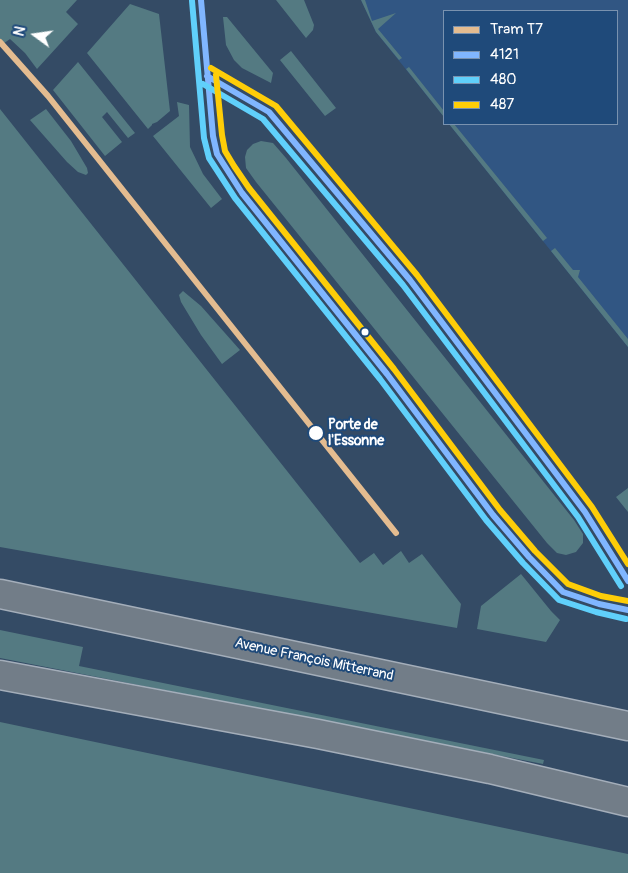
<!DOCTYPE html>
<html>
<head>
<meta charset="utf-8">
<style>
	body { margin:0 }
	#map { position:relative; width:628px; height:873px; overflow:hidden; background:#344b65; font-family:Pangolin,sans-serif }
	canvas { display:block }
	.legend { position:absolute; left:443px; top:10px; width:175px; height:115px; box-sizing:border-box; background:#1f4a7a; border:1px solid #7992af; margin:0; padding:6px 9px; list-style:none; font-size:15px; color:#fff }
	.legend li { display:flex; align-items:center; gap:10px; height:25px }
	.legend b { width:25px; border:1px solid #7992af }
	.north { position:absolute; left:10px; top:10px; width:50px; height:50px; -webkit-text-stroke:4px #1f4a7a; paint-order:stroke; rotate:284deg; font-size:14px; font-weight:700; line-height:20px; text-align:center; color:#fff }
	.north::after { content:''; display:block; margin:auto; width:18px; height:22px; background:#fff; clip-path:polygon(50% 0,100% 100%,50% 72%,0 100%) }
</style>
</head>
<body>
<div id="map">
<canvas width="628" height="873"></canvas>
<ul class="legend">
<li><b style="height:6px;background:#e4bc90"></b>Tram T7</li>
<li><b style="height:6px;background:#80b6ff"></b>4121</li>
<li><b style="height:6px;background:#60d0fb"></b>480</li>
<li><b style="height:6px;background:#fecd08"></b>487</li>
</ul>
<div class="north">N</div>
</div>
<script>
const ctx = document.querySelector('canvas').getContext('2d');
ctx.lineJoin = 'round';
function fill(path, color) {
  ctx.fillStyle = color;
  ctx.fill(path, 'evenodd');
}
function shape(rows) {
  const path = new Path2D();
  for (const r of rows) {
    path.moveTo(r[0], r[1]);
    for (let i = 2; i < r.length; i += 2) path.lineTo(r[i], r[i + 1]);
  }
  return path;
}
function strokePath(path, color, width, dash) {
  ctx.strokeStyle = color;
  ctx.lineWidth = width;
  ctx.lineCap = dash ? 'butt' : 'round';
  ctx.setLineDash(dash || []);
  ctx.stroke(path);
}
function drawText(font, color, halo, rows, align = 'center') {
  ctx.font = font + ' Pangolin,sans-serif';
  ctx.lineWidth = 4;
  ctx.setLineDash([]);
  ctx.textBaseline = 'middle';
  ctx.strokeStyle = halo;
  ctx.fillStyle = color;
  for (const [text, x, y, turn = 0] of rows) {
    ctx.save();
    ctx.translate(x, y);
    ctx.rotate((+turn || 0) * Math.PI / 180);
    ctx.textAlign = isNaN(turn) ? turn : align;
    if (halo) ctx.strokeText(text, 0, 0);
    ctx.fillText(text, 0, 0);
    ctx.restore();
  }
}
const built = shape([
	[361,0,628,0,628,347,449,124,617,124,617,11,444,11,444,117,376,32]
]);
const green = shape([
	[0,0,77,0,66,12,78,24,37,69,25,53,10,39,0,46],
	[276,0,304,0,314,25,313,30,306,38],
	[361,0,365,0,372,21,396,13,378,29,402,58,399,60,376,32],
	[130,4,159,14,170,111,157,122,152,124,152,125,148,129,87,53],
	[223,17,227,17,273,73,271,83,242,68,234,60,226,45],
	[291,51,336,108,325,116,280,60],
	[78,62,135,133,128,138,107,112,102,117,122,142,105,156,53,90],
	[409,67,444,111,444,117,406,69],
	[177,102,189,105,190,147,203,174,222,199,211,208,153,136,179,116],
	[0,109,360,563,374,553,383,565,401,551,409,563,422,554,461,604,457,628,0,547],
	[46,109,71,141,87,168,88,173,86,175,78,172,67,162,30,120],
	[449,124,454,124,547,238,543,241],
	[261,141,273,143,286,158,574,520,583,534,583,543,576,552,566,555,557,553,547,543,256,182,246,168,245,157,247,150,253,144],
	[555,248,573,270,580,270,578,277,628,339,628,347,551,251],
	[183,291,201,306,240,350,222,364,201,335,181,302,179,295],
	[628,488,628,512,616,497],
	[521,574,551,611,560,620,546,642,477,629,481,606],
	[0,630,83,647,79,666,544,760,543,764,0,658],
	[0,722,628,854,628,873,0,873]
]);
const primary = shape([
	[0,594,628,726],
	[0,675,318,734,490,769,628,802]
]);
const bus1 = shape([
	[201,0,213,136,217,154,242,193,387,374,493,515,529,557,563,592,599,604,628,610],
	[207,76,269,112,410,280,585,512,628,581]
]);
const bus2 = shape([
	[192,1,204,138,209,158,235,198,380,379,486,520,523,563,559,600,596,612,626,619],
	[203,84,263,119,403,285,578,517,621,586]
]);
const bus3 = shape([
	[211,68,276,106,417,275,592,507,628,564],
	[216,75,222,135,225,151,234,166,249,188,394,369,500,510,535,551,568,584,601,596,628,601]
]);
const tram1 = shape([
	[0,42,48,96,396,533]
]);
const markers = [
	[365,332,4.5,"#fff"],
	[316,433,8,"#fff"]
];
const stopNames = [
	["Porte de",328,425],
	["l'Essonne",328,441]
];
const streetNames = [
	["Avenue François Mitterrand",314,660,12]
];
fill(built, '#315683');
fill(green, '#547a82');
strokePath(primary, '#a4aeba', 31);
strokePath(primary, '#727d88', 28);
strokePath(bus1, '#80b6ff', 6);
strokePath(bus2, '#60d0fb', 6);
strokePath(bus3, '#fecd08', 6);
strokePath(tram1, '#e4bc90', 6);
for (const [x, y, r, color] of markers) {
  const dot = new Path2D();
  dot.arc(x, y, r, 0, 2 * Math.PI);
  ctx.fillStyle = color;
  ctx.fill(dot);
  strokePath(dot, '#1f4a7a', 2);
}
drawText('bold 14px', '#fff', '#1f4a7a', stopNames, 'left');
drawText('14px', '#fff', '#1f4a7a', streetNames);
</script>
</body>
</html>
